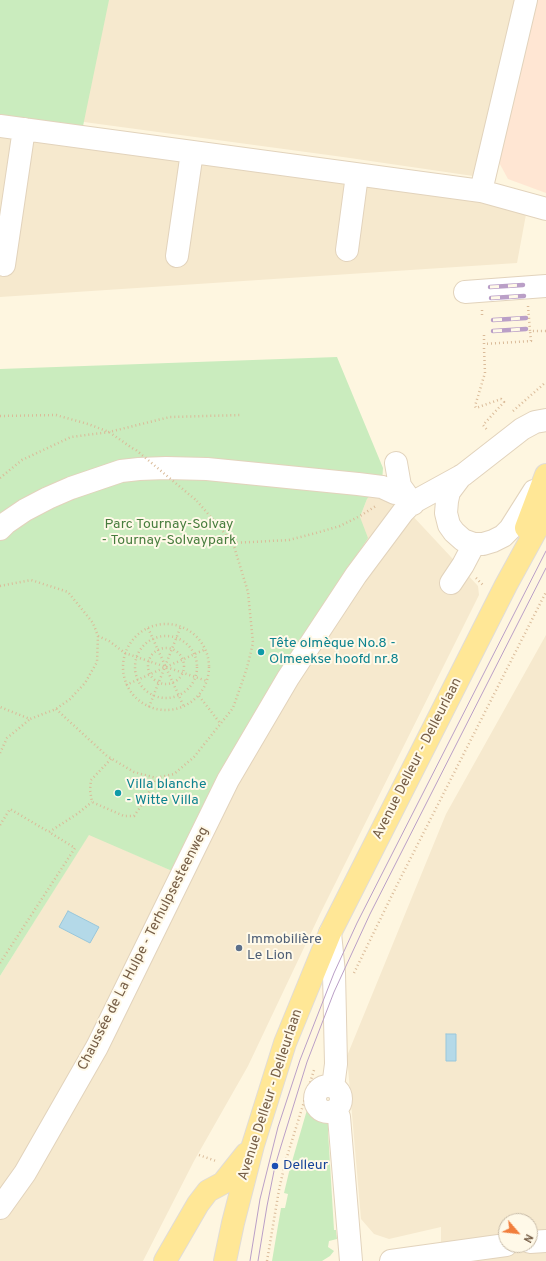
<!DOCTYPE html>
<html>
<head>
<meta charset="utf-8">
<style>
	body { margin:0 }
	#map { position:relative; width:546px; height:1261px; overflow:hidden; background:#fef6e0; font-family:Overpass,sans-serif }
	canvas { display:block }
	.north { position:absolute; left:498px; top:1213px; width:40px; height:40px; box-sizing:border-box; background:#fff9e8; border:1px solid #c8bba7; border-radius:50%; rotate:118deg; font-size:11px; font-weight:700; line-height:16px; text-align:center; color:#765e46 }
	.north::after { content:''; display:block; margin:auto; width:14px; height:18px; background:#f17e3c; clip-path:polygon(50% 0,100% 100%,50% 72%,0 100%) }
</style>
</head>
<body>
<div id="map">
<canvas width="546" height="1261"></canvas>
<div class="north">N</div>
</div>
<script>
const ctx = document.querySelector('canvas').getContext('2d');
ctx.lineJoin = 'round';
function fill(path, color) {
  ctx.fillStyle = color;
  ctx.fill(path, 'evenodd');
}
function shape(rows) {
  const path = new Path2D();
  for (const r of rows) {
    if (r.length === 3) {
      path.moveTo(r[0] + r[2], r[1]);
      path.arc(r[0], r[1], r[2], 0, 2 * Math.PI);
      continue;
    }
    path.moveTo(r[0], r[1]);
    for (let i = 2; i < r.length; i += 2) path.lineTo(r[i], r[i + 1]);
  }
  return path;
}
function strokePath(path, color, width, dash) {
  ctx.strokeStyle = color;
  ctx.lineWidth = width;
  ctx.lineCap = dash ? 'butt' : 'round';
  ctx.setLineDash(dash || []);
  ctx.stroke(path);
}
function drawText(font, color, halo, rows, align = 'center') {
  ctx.font = font + ' Overpass,sans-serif';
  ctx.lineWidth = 4;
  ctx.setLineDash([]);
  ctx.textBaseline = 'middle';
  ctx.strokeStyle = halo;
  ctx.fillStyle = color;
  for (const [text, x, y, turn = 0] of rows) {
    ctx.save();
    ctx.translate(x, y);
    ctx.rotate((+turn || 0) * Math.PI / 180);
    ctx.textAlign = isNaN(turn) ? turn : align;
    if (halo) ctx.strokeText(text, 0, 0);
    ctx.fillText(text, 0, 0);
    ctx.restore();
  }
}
const residential = shape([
	[67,0,527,0,480,177,343,157,84,122],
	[0,133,10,138,13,144,31,140,175,158,178,162,196,165,203,159,339,178,346,185,367,184,527,209,517,263,0,297],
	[382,483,478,586,479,595,320,914,248,1066,194,1161,143,1261,0,1261,0,976,89,834,172,871,360,517,367,499],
	[546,635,546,1261,441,1261,441,1227,389,1239,374,1234,361,1219,347,1056,446,814],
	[506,1221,530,1221,530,1245,506,1245]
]);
const commercial = shape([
	[530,0,546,0,546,193,508,179,496,157]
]);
const green = shape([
	[0,0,109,0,82,131,0,120],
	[337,357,383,468,382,483,367,499,360,517,368,538,263,699,172,871,89,835,0,976,0,369],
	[311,1096,311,1104,314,1110,329,1121,332,1131,328,1131,334,1230,336,1230,337,1239,329,1241,328,1247,334,1251,330,1256,322,1261,272,1261,281,1208,285,1208,288,1194,284,1193,289,1172]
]);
const water = shape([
	[68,911,99,927,90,943,59,927,68,911],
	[446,1034,456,1034,456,1061,446,1061,446,1034]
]);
const path = shape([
	[528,306,530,331,546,331],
	[482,310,482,317],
	[484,335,484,344,531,341,530,331],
	[484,348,485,373,475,406,476,408,501,399,504,402,483,425,488,431],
	[513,411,546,382],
	[0,416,56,415,88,424,109,432,135,450],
	[0,478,22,460,71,437,109,432,170,417,241,415],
	[233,543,289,540,316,533,340,526,360,516,376,506],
	[476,578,484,586],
	[0,586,31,580,68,592,93,623,98,636,97,662,85,683,70,699,56,709,30,719,0,707],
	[166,667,43],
	[148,628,184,707],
	[166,667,31],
	[98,636,109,641,125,653,207,681],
	[166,666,18],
	[126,685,206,649],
	[199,696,220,723],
	[149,707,181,626],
	[56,709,107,756,134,772,156,778,174,774,194,757,233,708,247,668,253,643,248,592,233,543,197,501],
	[0,753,7,738,29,720],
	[111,759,91,780,90,790,92,802,124,816,134,816,144,802,156,778],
	[0,825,10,809,49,832],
	[0,963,75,848,49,832,77,814,92,802],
	[354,973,396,887,546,592],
	[199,1155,216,1161],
	[267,1261,279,1190,285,1163,314,1070]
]);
const minor = shape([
	[0,126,481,191,546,209],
	[481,191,526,0],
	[347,250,357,175],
	[177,256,192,152],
	[4,265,24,129],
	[465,292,546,286],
	[396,463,400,486,413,504],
	[461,476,449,492,447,501,446,513,449,525,454,532,463,540,474,544,483,544,493,541,503,536,510,529,534,491],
	[0,529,6,523,25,510,48,498,71,488,121,471,139,469,166,468,207,469,358,484,382,487,395,493],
	[451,583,463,565,474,544],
	[330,933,334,973,336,1064,333,1087],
	[328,1099,13],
	[336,1111,339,1117,351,1261],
	[0,1208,25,1173,97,1047,228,780,288,678,356,575,403,512,412,503,463,475,522,429,535,422,546,420],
	[530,1242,546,1241],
	[391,1261,506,1245]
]);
const major = shape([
	[526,528,546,475],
	[165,1261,198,1204,208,1191,223,1183,246,1154],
	[225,1261,233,1223,253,1145,285,1043,330,933,506,585,546,512]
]);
const tram = shape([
	[250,1261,260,1199,278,1127,300,1060,334,973,357,923,546,551],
	[258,1261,267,1206,275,1166,281,1146,307,1062,334,992,370,914,546,568]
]);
const rail = shape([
	[490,287,523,285],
	[491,298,524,296],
	[493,320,526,318],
	[493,331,526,329]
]);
const pathBridge = shape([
	[136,450,197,501]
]);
const markers = [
	[261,652,4,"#0f9aa8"],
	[118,793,4,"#0f9aa8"],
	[239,948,4,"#5c6f8a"],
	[275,1166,4,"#1a4fb4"]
];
const parkNames = [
	["Parc Tournay-Solvay",169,525],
	["- Tournay-Solvaypark",169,541]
];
const cultureNames = [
	["Tête olmèque No.8 -",269,644],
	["Olmeekse hoofd nr.8",269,660],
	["Villa blanche",126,785],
	["- Witte Villa",126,801]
];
const streetNames = [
	["Avenue Delleur - Delleurlaan",418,759,-63],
	["Chaussée de La Hulpe - Terhulpsesteenweg",144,949,-63],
	["Avenue Delleur - Delleurlaan",271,1095,-72]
];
const serviceNames = [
	["Immobilière",247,940],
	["Le Lion",247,956]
];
const transitNames = [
	["Delleur",283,1166]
];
fill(residential, '#f6e9ce');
fill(commercial, '#ffe6d3');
fill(green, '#caecbe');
fill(water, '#b4d9e8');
strokePath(water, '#99c7db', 1);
strokePath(minor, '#e2d3bc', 24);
strokePath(major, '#e1dcd6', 24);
strokePath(path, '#dabb99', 2.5, [1, 3]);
strokePath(minor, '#fff', 22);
strokePath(major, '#ffe796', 22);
strokePath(tram, '#ba9fc7', 1);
strokePath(rail, '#ba9fc7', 4.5);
strokePath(rail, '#fff9e8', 3, [9]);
strokePath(pathBridge, '#dabb99', 2.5, [1, 3]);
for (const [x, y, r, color] of markers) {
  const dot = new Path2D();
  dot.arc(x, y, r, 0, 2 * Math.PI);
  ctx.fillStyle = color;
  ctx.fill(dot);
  strokePath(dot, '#fff9e8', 1.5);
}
drawText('14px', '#477d3d', '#fff9e8', parkNames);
drawText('14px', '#0d838f', '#fff9e8', cultureNames, 'left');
drawText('14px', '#765e46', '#fff9e8', streetNames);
drawText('14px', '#4e5e75', '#fff9e8', serviceNames, 'left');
drawText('14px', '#164399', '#fff9e8', transitNames, 'left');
</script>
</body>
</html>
